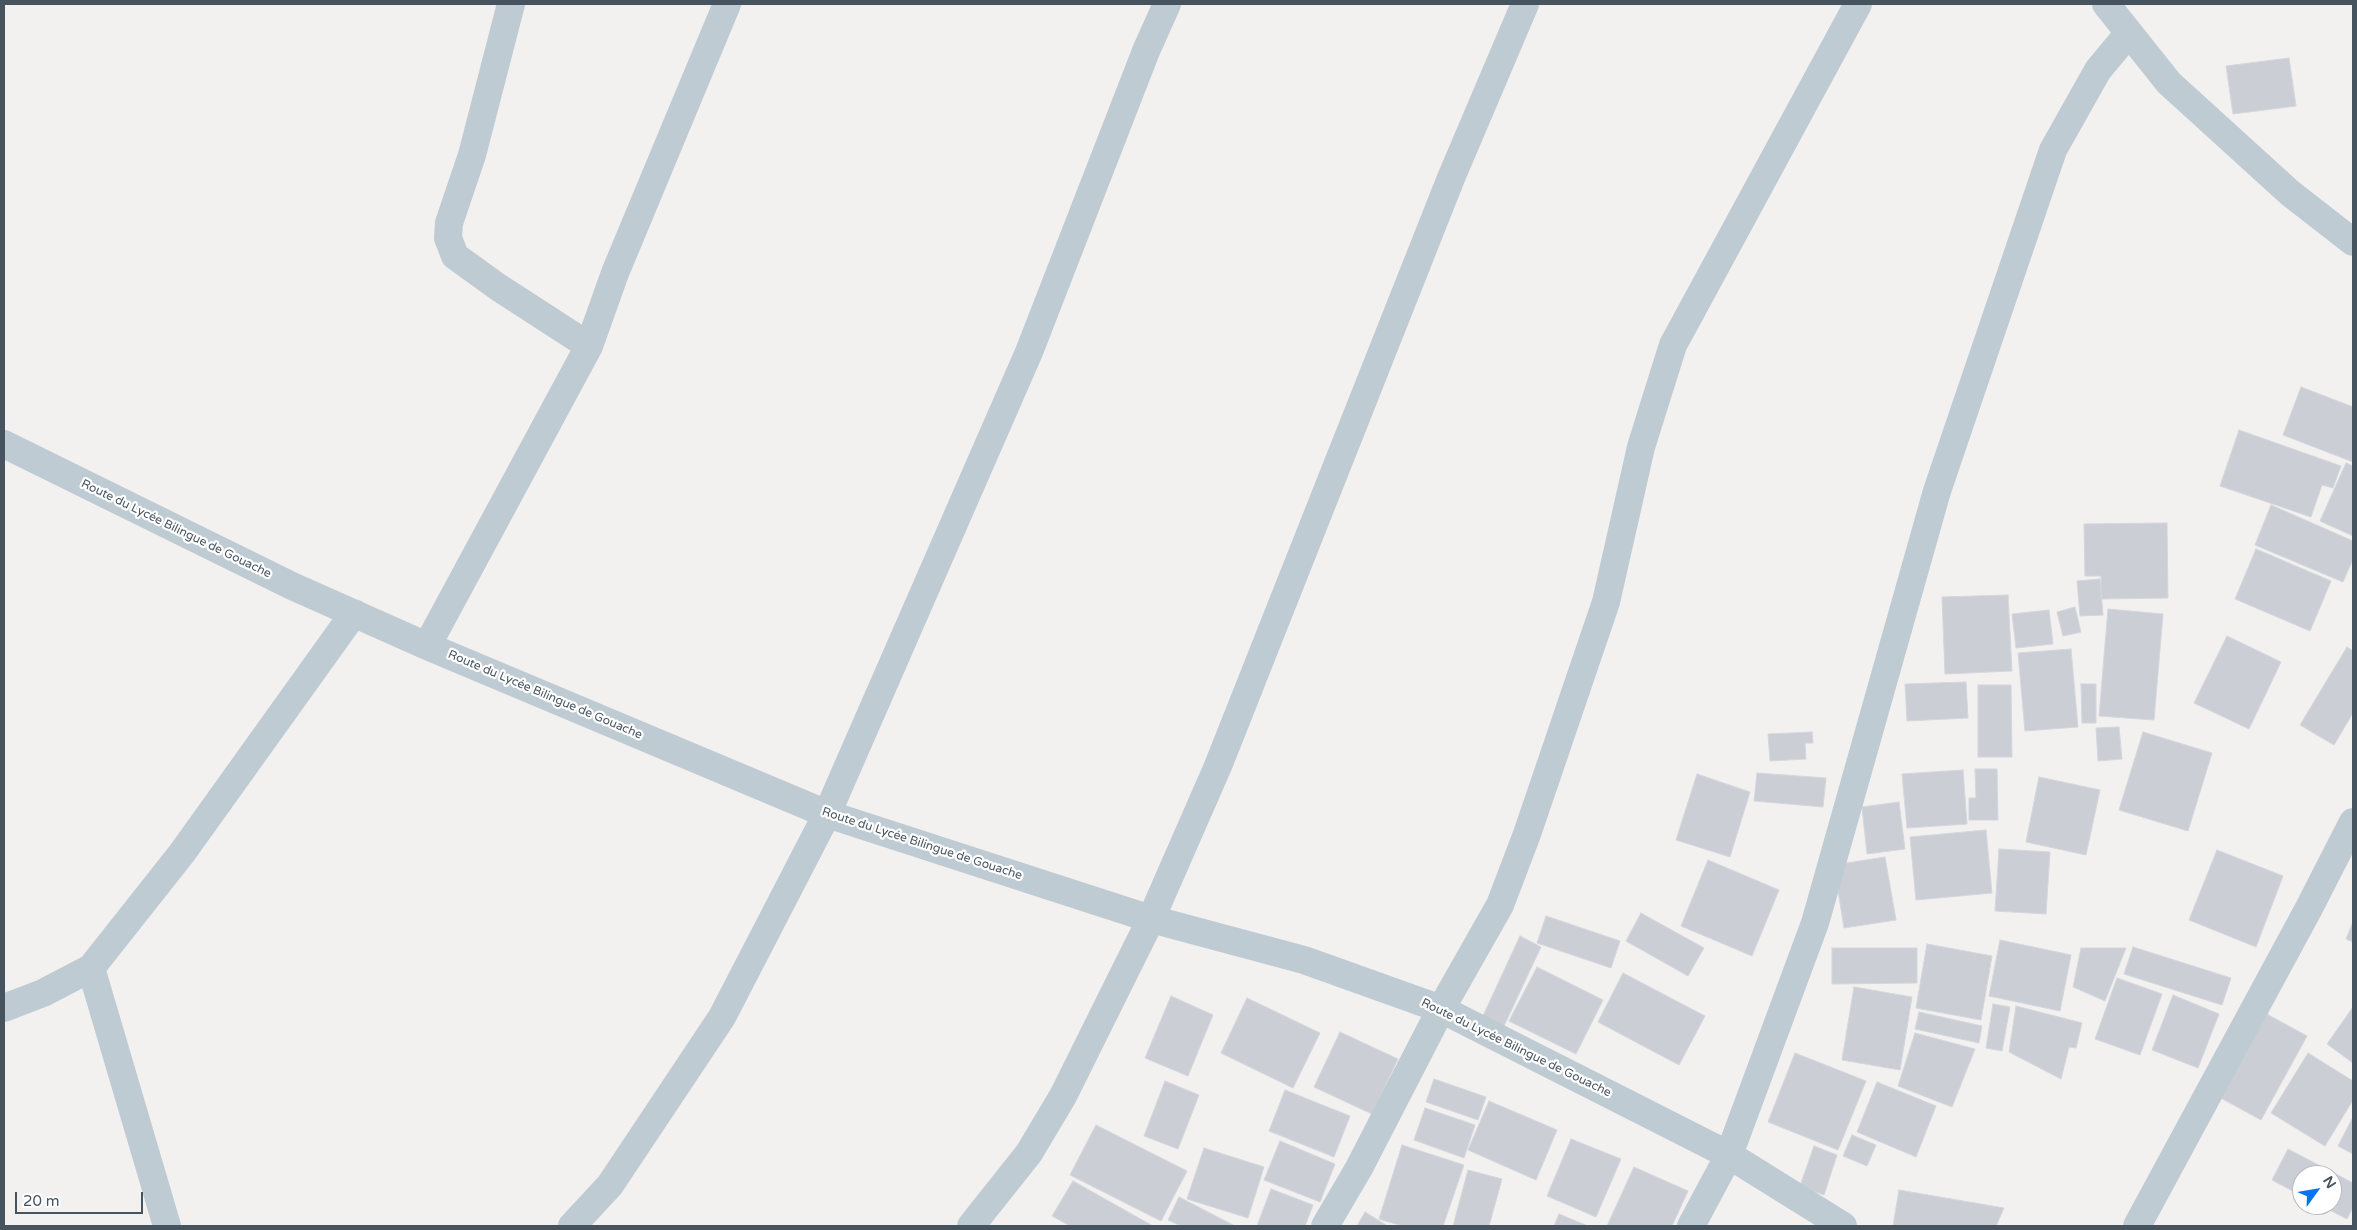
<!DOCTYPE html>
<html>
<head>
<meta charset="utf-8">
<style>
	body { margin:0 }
	#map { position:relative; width:2357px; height:1230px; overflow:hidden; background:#f3f0f0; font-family:"Varela Round",sans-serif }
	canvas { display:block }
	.frame { position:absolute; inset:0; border:5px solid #46545f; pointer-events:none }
	.north { position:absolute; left:2292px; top:1165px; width:50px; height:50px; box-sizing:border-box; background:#fff; border:1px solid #b5bbbf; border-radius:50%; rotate:58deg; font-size:14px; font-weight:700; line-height:20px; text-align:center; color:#46545f }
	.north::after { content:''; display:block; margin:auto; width:18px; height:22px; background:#0974f3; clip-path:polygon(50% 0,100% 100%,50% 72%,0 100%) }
	.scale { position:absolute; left:15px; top:1192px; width:128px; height:22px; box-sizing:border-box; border:2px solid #46545f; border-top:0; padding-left:6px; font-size:15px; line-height:18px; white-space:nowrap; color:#46545f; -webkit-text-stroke:4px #fff; paint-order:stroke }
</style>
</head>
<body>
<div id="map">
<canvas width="2357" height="1230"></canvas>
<div class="frame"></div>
<div class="north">N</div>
<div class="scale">20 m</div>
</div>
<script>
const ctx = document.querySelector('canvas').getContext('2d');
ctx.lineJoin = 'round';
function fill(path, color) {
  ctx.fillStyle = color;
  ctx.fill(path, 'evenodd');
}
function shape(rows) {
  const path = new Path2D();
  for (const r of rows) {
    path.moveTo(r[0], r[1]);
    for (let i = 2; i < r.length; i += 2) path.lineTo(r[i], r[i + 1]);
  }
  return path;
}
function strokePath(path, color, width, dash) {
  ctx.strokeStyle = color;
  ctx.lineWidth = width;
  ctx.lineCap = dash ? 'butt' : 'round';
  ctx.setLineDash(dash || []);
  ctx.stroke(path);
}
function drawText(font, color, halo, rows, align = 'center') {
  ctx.font = font + ' "Varela Round",sans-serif';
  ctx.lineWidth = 4.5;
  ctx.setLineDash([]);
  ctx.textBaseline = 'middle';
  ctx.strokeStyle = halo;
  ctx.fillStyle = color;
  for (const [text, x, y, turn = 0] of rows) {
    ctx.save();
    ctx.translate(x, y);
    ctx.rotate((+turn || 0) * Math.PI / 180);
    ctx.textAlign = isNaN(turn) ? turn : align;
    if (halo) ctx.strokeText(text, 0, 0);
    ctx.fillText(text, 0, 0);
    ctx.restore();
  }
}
const building = shape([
	[2289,58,2296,106,2233,114,2226,66,2289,58],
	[2301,387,2353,407,2353,462,2283,435,2301,387],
	[2239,430,2341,466,2333,488,2322,485,2311,517,2220,486,2239,430],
	[2346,463,2353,466,2353,536,2320,521,2346,463],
	[2271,505,2353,541,2353,559,2343,582,2255,545,2271,505],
	[2167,523,2168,598,2101,599,2101,576,2085,576,2084,524,2167,523],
	[2256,549,2331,581,2310,631,2235,599,2256,549],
	[2100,579,2103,615,2080,616,2077,581,2100,579],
	[2008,595,2012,671,1945,674,1942,597,2008,595],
	[2075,607,2081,632,2063,636,2057,612,2075,607],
	[2108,609,2163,614,2154,720,2099,716,2108,609],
	[2049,610,2053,644,2016,648,2012,614,2049,610],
	[2227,636,2281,662,2249,729,2194,703,2227,636],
	[2347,647,2353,651,2353,713,2334,745,2300,725,2347,647],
	[2071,649,2078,727,2025,731,2018,653,2071,649],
	[1966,682,1968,718,1907,721,1905,684,1966,682],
	[2081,684,2096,684,2096,723,2082,723,2081,684],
	[1978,685,2011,685,2012,757,1978,757,1978,685],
	[2119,727,2122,759,2098,761,2096,728,2119,727],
	[1812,732,1813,743,1805,743,1806,759,1770,761,1768,734,1812,732],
	[2143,732,2212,753,2188,831,2119,810,2143,732],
	[1975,769,1997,769,1998,820,1969,820,1969,798,1976,798,1975,769],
	[1963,770,1967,824,1907,828,1902,774,1963,770],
	[1757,773,1826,778,1823,807,1754,801,1757,773],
	[1697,774,1750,792,1730,857,1676,840,1697,774],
	[2039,777,2100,790,2086,855,2026,842,2039,777],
	[1899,802,1905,849,1867,854,1862,807,1899,802],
	[1986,830,1992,893,1916,900,1910,837,1986,830],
	[1999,849,2050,852,2046,914,1995,911,1999,849],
	[2217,850,2283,876,2256,947,2189,920,2217,850],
	[1885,857,1896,920,1844,928,1834,865,1885,857],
	[1708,860,1779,890,1752,956,1681,926,1708,860],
	[1641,913,1704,948,1688,976,1626,941,1641,913],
	[1546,916,1620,941,1611,968,1537,943,1546,916],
	[2353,922,2353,942,2346,939,2353,922],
	[1520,936,1541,947,1503,1028,1482,1018,1520,936],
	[2000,940,2071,955,2060,1011,1989,996,2000,940],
	[1927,944,1992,956,1981,1020,1916,1008,1927,944],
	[2133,947,2231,978,2222,1005,2124,974,2133,947],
	[1832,948,1917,948,1917,983,1832,984,1832,948],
	[2081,948,2126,948,2105,1001,2073,987,2081,948],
	[1537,967,1603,1000,1576,1054,1509,1021,1537,967],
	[1623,973,1705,1016,1679,1065,1598,1022,1623,973],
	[2117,978,2162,994,2140,1055,2095,1039,2117,978],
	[1854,987,1912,997,1900,1070,1842,1060,1854,987],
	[2173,995,2219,1014,2198,1068,2152,1050,2173,995],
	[1171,996,1213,1015,1188,1076,1145,1058,1171,996],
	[1247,998,1320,1033,1293,1088,1221,1053,1247,998],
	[1993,1004,2010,1007,2002,1051,1986,1048,1993,1004],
	[2016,1006,2082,1023,2076,1048,2069,1047,2061,1079,2009,1052,2016,1006],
	[2353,1007,2353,1063,2327,1044,2353,1007],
	[1919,1012,1982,1026,1979,1043,1915,1029,1919,1012],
	[2263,1012,2307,1036,2261,1120,2217,1096,2263,1012],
	[1340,1032,1398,1059,1372,1114,1314,1087,1340,1032],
	[1915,1033,1975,1049,1952,1107,1898,1086,1915,1033],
	[1795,1053,1866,1081,1838,1150,1768,1122,1795,1053],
	[2308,1053,2353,1081,2353,1100,2325,1146,2271,1113,2308,1053],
	[1434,1079,1486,1097,1478,1120,1426,1102,1434,1079],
	[1165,1081,1199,1095,1178,1149,1144,1136,1165,1081],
	[1877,1082,1936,1106,1916,1157,1857,1132,1877,1082],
	[1285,1090,1350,1116,1334,1157,1269,1131,1285,1090],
	[1489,1101,1557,1130,1536,1180,1468,1150,1489,1101],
	[1425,1108,1475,1125,1464,1158,1414,1140,1425,1108],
	[2353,1117,2353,1154,2338,1146,2353,1117],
	[1096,1125,1187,1171,1161,1221,1070,1175,1096,1125],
	[1852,1135,1876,1145,1867,1166,1843,1156,1852,1135],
	[1571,1139,1621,1159,1596,1217,1547,1196,1571,1139],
	[1280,1141,1335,1164,1320,1202,1264,1180,1280,1141],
	[1402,1145,1464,1165,1443,1226,1403,1226,1379,1219,1402,1145],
	[1814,1146,1837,1155,1824,1195,1800,1186,1814,1146],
	[1204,1148,1264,1167,1248,1218,1187,1199,1204,1148],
	[2288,1149,2353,1183,2353,1207,2347,1219,2320,1205,2332,1205,2332,1175,2302,1175,2302,1196,2272,1180,2288,1149],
	[1634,1167,1688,1191,1672,1226,1607,1226,1634,1167],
	[1468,1170,1502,1179,1489,1226,1453,1226,1468,1170],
	[1073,1181,1153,1226,1070,1226,1052,1216,1073,1181],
	[1271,1189,1313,1205,1305,1226,1257,1226,1271,1189],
	[1899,1190,2004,1208,1996,1226,1893,1226,1899,1190],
	[1179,1197,1235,1226,1181,1226,1168,1220,1179,1197],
	[1365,1212,1386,1225,1385,1226,1357,1226,1365,1212],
	[1559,1214,1588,1226,1554,1226,1559,1214]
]);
const minor = shape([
	[511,4,472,155,449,223,448,238,455,256,498,287,589,346],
	[2106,4,2169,83,2290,193,2353,242],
	[4,444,292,586,427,646,827,814,1151,919,1304,960,1441,1009,1729,1155,1843,1226],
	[427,646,589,346,615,273,727,4],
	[91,968,167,1226],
	[4,1008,43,993,91,968,182,853,354,613],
	[572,1226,610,1185,722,1017,827,814,1029,352,1146,51,1167,4],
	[971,1226,1029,1153,1063,1096,1151,919,1218,766,1451,178,1525,4],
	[1325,1226,1359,1168,1441,1009,1500,905,1527,834,1606,602,1641,447,1673,345,1858,4],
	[1691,1226,1729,1155,1815,923,1937,491,2053,150,2098,70,2128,34],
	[2137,1226,2309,908,2353,822]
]);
const streetNames = [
	["Route du Lycée Bilingue de Gouache",176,529,26],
	["Route du Lycée Bilingue de Gouache",545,695,23],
	["Route du Lycée Bilingue de Gouache",922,844,18],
	["Route du Lycée Bilingue de Gouache",1516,1048,26]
];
fill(building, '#cbcfd5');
strokePath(building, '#d3d6dc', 1);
strokePath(minor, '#bfcbd3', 28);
drawText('12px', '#46545f', '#fff', streetNames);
</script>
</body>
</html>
